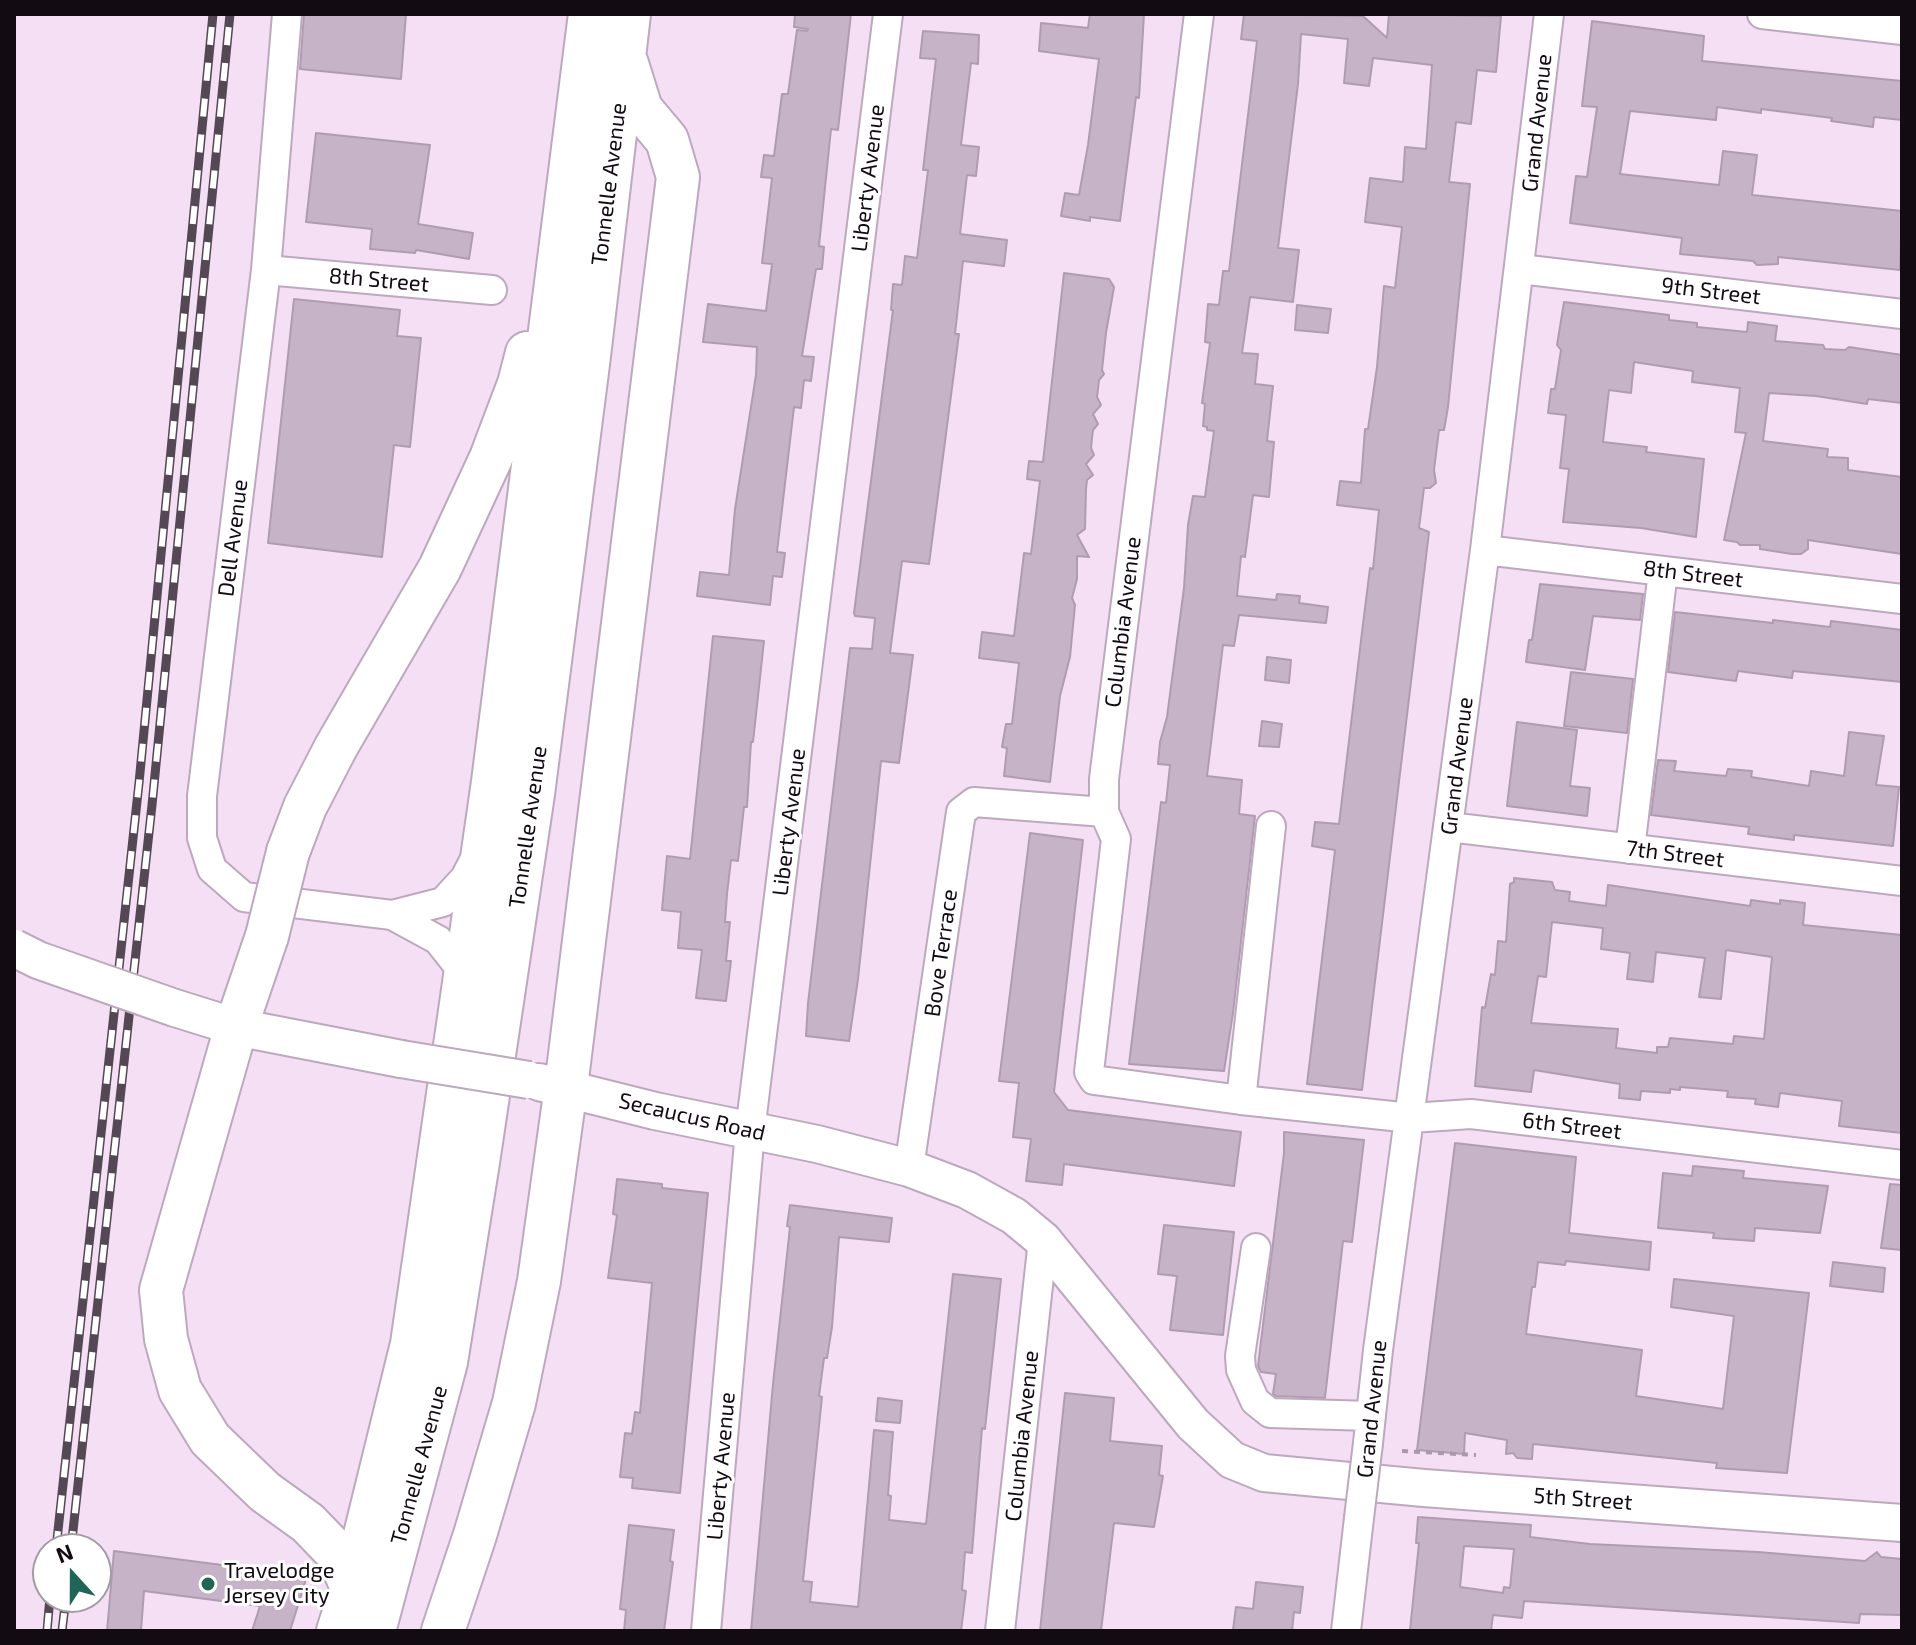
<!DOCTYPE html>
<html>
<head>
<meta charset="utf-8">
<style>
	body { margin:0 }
	#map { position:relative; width:1916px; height:1645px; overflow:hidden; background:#f4dff5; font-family:"Exo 2",sans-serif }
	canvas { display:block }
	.frame { position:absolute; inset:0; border:16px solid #120b12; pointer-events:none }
	.north { position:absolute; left:32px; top:1533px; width:80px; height:80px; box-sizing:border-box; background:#fff; border:2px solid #a09da0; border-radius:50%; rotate:339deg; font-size:22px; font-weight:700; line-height:32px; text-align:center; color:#120b12 }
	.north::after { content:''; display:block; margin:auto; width:28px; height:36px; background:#216556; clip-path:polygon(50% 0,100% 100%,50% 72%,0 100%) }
</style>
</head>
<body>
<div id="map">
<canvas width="1916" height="1645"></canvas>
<div class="frame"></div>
<div class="north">N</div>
</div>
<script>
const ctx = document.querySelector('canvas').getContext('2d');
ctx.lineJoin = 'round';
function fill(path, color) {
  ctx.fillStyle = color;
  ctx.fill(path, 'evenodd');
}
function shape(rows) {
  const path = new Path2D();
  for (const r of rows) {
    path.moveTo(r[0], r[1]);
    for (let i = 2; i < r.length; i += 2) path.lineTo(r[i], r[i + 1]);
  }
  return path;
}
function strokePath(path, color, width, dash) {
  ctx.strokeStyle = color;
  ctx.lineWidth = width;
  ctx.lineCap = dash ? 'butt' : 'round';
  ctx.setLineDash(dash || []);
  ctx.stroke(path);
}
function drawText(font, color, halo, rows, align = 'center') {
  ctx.font = font + ' "Exo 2",sans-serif';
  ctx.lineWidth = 6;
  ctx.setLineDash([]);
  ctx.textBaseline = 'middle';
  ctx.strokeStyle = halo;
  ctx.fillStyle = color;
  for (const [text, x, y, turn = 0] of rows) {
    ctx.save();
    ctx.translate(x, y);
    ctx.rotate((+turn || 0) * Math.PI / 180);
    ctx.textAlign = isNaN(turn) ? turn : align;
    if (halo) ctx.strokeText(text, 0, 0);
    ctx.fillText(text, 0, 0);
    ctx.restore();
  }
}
const building = shape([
	[304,14,406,14,401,79,300,69,304,14],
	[795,14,851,14,838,130,831,129,819,246,824,247,822,269,816,269,802,356,814,357,811,381,804,380,801,408,794,407,777,552,785,553,782,577,773,576,770,605,697,596,700,572,729,575,735,509,756,375,757,347,703,342,708,304,766,311,772,264,762,263,772,178,761,177,764,155,774,156,782,94,788,94,797,30,807,31,808,29,794,27,795,14],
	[1090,14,1144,14,1139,98,1136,97,1120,221,1090,217,1090,221,1061,216,1065,193,1079,195,1088,145,1099,59,1039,51,1041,23,1088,28,1090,14],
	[1244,14,1363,16,1387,38,1389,14,1501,16,1496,72,1477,70,1471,124,1456,122,1449,182,1470,184,1448,407,1444,430,1439,430,1434,470,1436,483,1430,488,1424,488,1419,528,1429,532,1362,1090,1307,1084,1335,850,1312,846,1315,822,1339,824,1362,632,1370,568,1373,569,1379,510,1337,505,1340,481,1361,483,1365,429,1368,429,1377,367,1384,286,1395,288,1402,227,1365,222,1370,178,1403,182,1405,147,1426,149,1432,65,1373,58,1369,86,1344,83,1348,39,1301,34,1298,84,1278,248,1299,250,1293,302,1250,297,1242,353,1258,354,1255,384,1273,386,1267,441,1274,442,1269,497,1253,495,1245,557,1241,556,1237,596,1276,600,1277,594,1300,596,1299,603,1328,607,1326,623,1239,615,1234,646,1223,645,1207,776,1242,780,1239,814,1255,816,1233,1013,1224,1071,1129,1064,1161,802,1166,803,1170,765,1158,764,1160,742,1167,717,1184,588,1188,525,1193,496,1205,497,1214,431,1207,430,1207,427,1203,426,1205,404,1202,403,1210,343,1205,342,1208,304,1219,305,1223,271,1229,271,1257,41,1241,39,1244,14],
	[1592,21,1704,36,1702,61,1902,81,1902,120,1874,117,1873,127,1831,121,1832,118,1761,109,1761,113,1717,107,1716,120,1630,111,1620,174,1719,185,1723,151,1757,155,1752,195,1902,211,1900,270,1778,257,1778,264,1757,265,1753,261,1680,254,1682,238,1570,223,1576,176,1587,177,1597,107,1582,106,1592,21],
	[923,31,979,35,978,64,971,63,961,145,979,147,976,176,967,175,960,234,1007,240,1004,266,963,261,955,334,959,334,929,564,902,561,890,653,913,655,899,763,881,761,858,979,849,1041,806,1036,808,1003,850,648,872,649,875,618,855,616,854,613,893,310,891,310,893,284,902,285,905,256,917,258,928,170,923,170,936,59,920,58,923,31],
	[316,133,430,145,418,224,473,233,469,259,416,250,415,253,370,249,372,229,306,222,316,133],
	[1064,273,1109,279,1114,287,1106,333,1102,370,1104,374,1099,380,1098,389,1097,397,1101,405,1093,414,1098,424,1093,430,1092,438,1091,448,1094,455,1086,464,1093,475,1087,480,1086,489,1085,529,1077,535,1089,557,1077,556,1077,579,1072,598,1075,605,1070,657,1060,696,1050,782,1004,776,1007,748,1002,747,1006,724,1012,724,1019,663,979,658,982,632,1014,636,1024,553,1031,554,1040,481,1027,479,1029,461,1043,462,1064,273],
	[294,299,400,310,397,336,421,338,410,447,394,445,382,557,268,543,294,299],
	[1564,302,1669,315,1669,320,1697,323,1697,327,1747,332,1748,322,1777,326,1775,341,1823,345,1825,349,1845,350,1849,347,1902,355,1902,403,1868,399,1867,404,1816,396,1769,393,1763,441,1828,449,1827,457,1848,458,1848,470,1902,477,1902,554,1808,540,1808,549,1801,554,1792,554,1760,549,1760,545,1740,545,1737,542,1724,540,1746,433,1735,432,1740,388,1692,382,1693,371,1634,362,1631,393,1609,390,1603,442,1647,447,1646,452,1704,459,1696,537,1641,528,1563,522,1569,469,1560,468,1566,415,1548,413,1551,389,1555,389,1561,350,1557,345,1564,302],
	[1297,305,1331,309,1328,333,1295,330,1297,305],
	[1540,584,1643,594,1640,620,1593,616,1585,670,1526,662,1529,640,1532,640,1540,584],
	[1675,612,1773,623,1773,620,1830,627,1831,621,1902,630,1902,682,1793,671,1792,678,1738,671,1736,681,1668,672,1675,612],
	[713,636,764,641,753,742,751,742,747,807,744,807,738,861,731,860,727,894,725,922,730,922,726,961,731,961,726,1001,696,998,702,950,678,948,681,912,662,910,667,856,690,859,713,636],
	[1267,657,1291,660,1289,683,1265,680,1267,657],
	[1571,672,1633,679,1627,733,1564,726,1571,672],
	[1262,721,1282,724,1279,747,1259,746,1262,721],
	[1517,722,1577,730,1570,786,1590,788,1587,816,1507,806,1517,722],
	[1849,732,1884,736,1876,785,1899,787,1893,846,1794,835,1794,840,1748,834,1749,827,1651,815,1658,760,1676,761,1674,771,1726,776,1728,769,1752,771,1751,777,1809,786,1811,771,1844,776,1849,732],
	[1030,833,1083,840,1054,1092,1068,1110,1241,1132,1234,1186,1064,1164,1062,1185,1026,1181,1031,1139,1013,1137,1019,1083,999,1081,1030,833],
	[1514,878,1552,882,1555,890,1570,892,1569,901,1606,906,1608,885,1750,906,1751,900,1780,904,1780,900,1805,903,1803,925,1902,935,1902,1133,1839,1126,1842,1101,1780,1093,1778,1107,1755,1104,1756,1099,1727,1097,1728,1091,1680,1087,1680,1090,1670,1089,1670,1093,1641,1091,1640,1100,1619,1098,1620,1084,1534,1070,1531,1092,1475,1086,1482,1007,1485,1008,1491,974,1495,975,1498,941,1506,942,1510,884,1514,882,1514,878],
	[1552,922,1603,928,1601,949,1630,953,1627,979,1653,982,1656,952,1705,958,1699,997,1721,999,1726,950,1772,957,1764,1039,1734,1036,1733,1044,1670,1038,1668,1047,1657,1047,1657,1053,1616,1048,1618,1029,1531,1023,1538,976,1546,977,1552,922],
	[1284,1132,1364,1140,1352,1242,1343,1241,1325,1398,1276,1396,1273,1394,1276,1374,1261,1372,1258,1366,1284,1153,1284,1132],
	[1455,1143,1576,1157,1569,1233,1651,1242,1649,1270,1566,1261,1565,1265,1538,1262,1535,1287,1532,1287,1526,1334,1642,1350,1636,1396,1723,1409,1734,1316,1671,1307,1674,1279,1809,1293,1787,1473,1716,1468,1717,1463,1533,1444,1532,1459,1517,1458,1513,1453,1506,1454,1507,1440,1465,1433,1464,1454,1417,1450,1455,1143],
	[1693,1166,1744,1171,1743,1178,1828,1186,1820,1233,1755,1228,1754,1241,1713,1238,1714,1233,1658,1228,1663,1173,1692,1176,1693,1166],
	[617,1179,662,1184,662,1188,708,1193,680,1493,632,1488,633,1478,620,1477,625,1433,632,1434,635,1412,640,1413,652,1283,608,1278,617,1215,613,1214,617,1179],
	[1890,1184,1902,1185,1902,1250,1881,1248,1890,1184],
	[790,1205,892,1218,889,1242,839,1237,832,1327,827,1358,824,1358,819,1396,822,1397,803,1581,812,1582,810,1602,858,1607,874,1430,893,1432,888,1495,891,1496,889,1520,926,1524,953,1274,1001,1279,985,1429,982,1428,972,1553,965,1552,962,1590,966,1591,961,1631,751,1631,773,1384,790,1227,787,1226,790,1205],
	[1164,1225,1234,1232,1223,1335,1170,1330,1177,1276,1158,1274,1164,1225],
	[1833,1262,1885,1268,1883,1292,1830,1286,1833,1262],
	[1065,1393,1114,1398,1110,1441,1162,1446,1159,1475,1163,1476,1154,1527,1114,1523,1101,1631,1040,1631,1065,1393],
	[878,1398,902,1401,900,1423,876,1421,878,1398],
	[1418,1517,1531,1525,1530,1537,1590,1544,1758,1552,1865,1561,1877,1552,1881,1557,1902,1559,1902,1615,1860,1614,1859,1623,1524,1601,1522,1618,1493,1615,1491,1631,1410,1630,1419,1543,1416,1543,1418,1517],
	[1464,1546,1514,1549,1510,1588,1504,1587,1503,1593,1460,1587,1464,1546],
	[629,1525,674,1530,670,1561,673,1562,664,1631,624,1631,626,1610,620,1609,629,1525],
	[114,1551,307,1576,290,1631,252,1631,260,1606,144,1591,141,1631,107,1631,114,1551],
	[1256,1582,1303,1587,1300,1613,1294,1612,1292,1631,1233,1630,1236,1607,1253,1609,1256,1582]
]);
const path = shape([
	[1402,1451,1476,1455]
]);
const minor = shape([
	[287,14,266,270,202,796,202,838,212,869,244,897,392,915,438,940,464,973],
	[1199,14,1104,779,1104,812,1116,839,1089,1072,1094,1080,1241,1100,1411,1118,1471,1114,1902,1165],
	[1762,14,1902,30],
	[1520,269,1902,314],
	[266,270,492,290],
	[1485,550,1902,599],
	[1449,827,1902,881],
	[1630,849,1663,571],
	[392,915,443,902,465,878,477,855],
	[1241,1100,1271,826],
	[909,1168,961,812,974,802,1104,812],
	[1256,1248,1240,1356,1241,1370,1255,1401,1270,1413,1371,1416],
	[1368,1443,1378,1350,1485,550,1549,14],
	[706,1631,750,1131,888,14],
	[1000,1631,1043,1240],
	[1346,1631,1359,1518]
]);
const major = shape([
	[175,1008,236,1027,401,1059],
	[539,1082,655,1111,817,1144,909,1168,967,1190,1014,1216,1043,1240,1193,1424,1232,1460,1264,1473,1424,1488,1902,1523]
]);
const highway = shape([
	[288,852,305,807,336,747,440,568,491,458,519,384,527,353],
	[267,936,236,1027,161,1290,166,1339,180,1390,210,1439,265,1492,308,1523,338,1554,352,1588],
	[338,1631,352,1588,412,1344,493,782,590,14],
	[374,1631,446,1362,478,1162,533,794,589,356,629,14],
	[443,1631,475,1535,514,1403,539,1281,566,1087,678,177,667,140,641,109,627,64]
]);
const rail = shape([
	[56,1549,139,783,213,14],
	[71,1549,152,805,230,14],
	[47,1631,50,1597],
	[62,1631,66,1597]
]);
const minorBridge = shape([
	[1359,1518,1368,1443]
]);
const majorBridge = shape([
	[14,948,38,960,175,1008],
	[401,1059,529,1080]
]);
const highwayBridge = shape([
	[267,936,288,852]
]);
const markers = [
	[208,1584,8,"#216556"]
];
const streetNames = [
	["Grand Avenue",1537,123,-84],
	["Liberty Avenue",868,178,-83],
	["Tonnelle Avenue",609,184,-83],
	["8th Street",379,280,5],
	["9th Street",1711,291,7],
	["Dell Avenue",233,538,-83],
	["8th Street",1693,574,7],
	["Columbia Avenue",1123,622,-83],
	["Grand Avenue",1457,766,-83],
	["Liberty Avenue",789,822,-83],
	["Tonnelle Avenue",528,827,-82],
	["7th Street",1675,854,7],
	["Bove Terrace",941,953,-82],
	["Secaucus Road",692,1117,13],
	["6th Street",1572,1126,7],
	["Grand Avenue",1372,1409,-84],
	["Columbia Avenue",1022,1436,-84],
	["Tonnelle Avenue",419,1465,-75],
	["Liberty Avenue",721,1466,-85],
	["5th Street",1583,1499,4]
];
const poiNames = [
	["Travelodge",224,1571],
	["Jersey City",224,1596]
];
fill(building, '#c7b3c7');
strokePath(building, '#b09cb0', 2);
strokePath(minor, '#bda9be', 32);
strokePath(major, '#bda9be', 40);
strokePath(highway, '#bda9be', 46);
strokePath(path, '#a999aa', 4, [6, 6]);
strokePath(minor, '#fff', 28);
strokePath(major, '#fff', 36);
strokePath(highway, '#fff', 42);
strokePath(rail, '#534853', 9);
strokePath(rail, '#fff', 6, [18]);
strokePath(minorBridge, '#bda9be', 32, []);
strokePath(majorBridge, '#bda9be', 40, []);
strokePath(highwayBridge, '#bda9be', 46, []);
strokePath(minorBridge, '#fff', 28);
strokePath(majorBridge, '#fff', 36);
strokePath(highwayBridge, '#fff', 42);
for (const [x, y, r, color] of markers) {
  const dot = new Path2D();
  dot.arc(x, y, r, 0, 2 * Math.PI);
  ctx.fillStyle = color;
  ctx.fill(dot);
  strokePath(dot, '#fff', 3);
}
drawText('22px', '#120b12', '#fff', streetNames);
drawText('22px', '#120b12', '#fff', poiNames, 'left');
</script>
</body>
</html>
